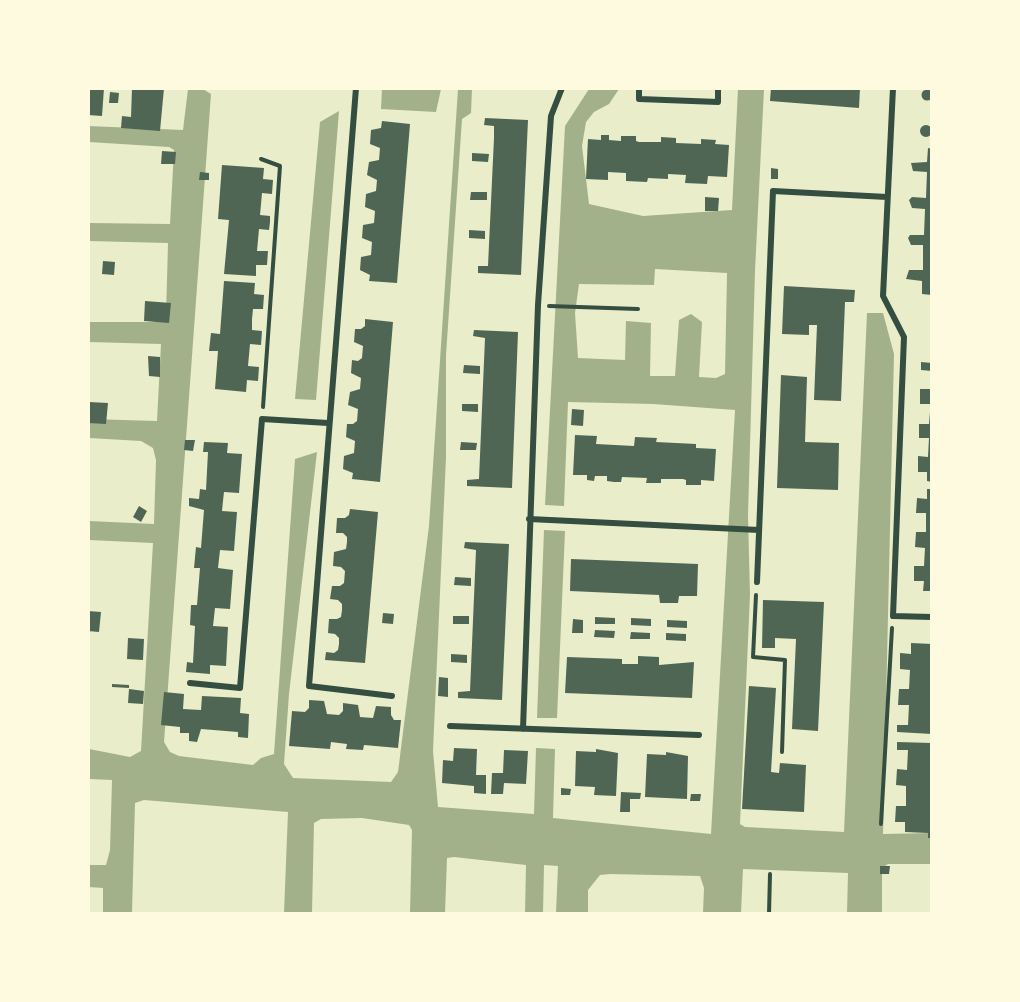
<!DOCTYPE html>
<html>
<head>
<meta charset="utf-8">
<style>
	body { margin:0 }
	#map { position:relative; width:1020px; height:1002px; overflow:hidden; background:#e9edc9; font-family:"DejaVu Sans",sans-serif }
	canvas { display:block }
	.frame { position:absolute; inset:0; border:90px solid #fefae0; pointer-events:none }
</style>
</head>
<body>
<div id="map">
<canvas width="1020" height="1002"></canvas>
<div class="frame"></div>
</div>
<script>
const ctx = document.querySelector('canvas').getContext('2d');
ctx.lineJoin = 'round';
function fill(path, color) {
  ctx.fillStyle = color;
  ctx.fill(path, 'evenodd');
}
function shape(rows) {
  const path = new Path2D();
  for (const r of rows) {
    if (r.length === 3) {
      path.moveTo(r[0] + r[2], r[1]);
      path.arc(r[0], r[1], r[2], 0, 2 * Math.PI);
      continue;
    }
    path.moveTo(r[0], r[1]);
    for (let i = 2; i < r.length; i += 2) path.lineTo(r[i], r[i + 1]);
  }
  return path;
}
function strokePath(path, color, width, dash) {
  ctx.strokeStyle = color;
  ctx.lineWidth = width;
  ctx.lineCap = dash ? 'butt' : 'round';
  ctx.setLineDash(dash || []);
  ctx.stroke(path);
}
const water = shape([
	[188,89,203,89,211,94,164,742,170,752,179,756,253,765,261,758,274,754,295,459,317,452,289,694,284,764,293,778,391,782,398,772,429,526,458,89,472,89,471,113,462,119,446,355,446,457,433,751,438,807,534,814,536,748,555,749,553,818,711,834,735,410,653,404,568,402,564,506,545,505,565,126,589,89,619,89,609,104,594,112,586,122,582,146,589,204,643,216,732,210,738,89,764,89,755,271,748,515,750,595,740,824,745,827,844,832,867,313,883,313,894,354,883,834,931,833,931,864,888,864,882,868,882,914,847,913,848,873,743,869,741,913,703,913,704,888,700,876,610,874,600,875,588,890,588,913,556,913,558,866,544,865,543,913,525,914,526,865,454,857,447,858,445,913,410,913,412,830,409,825,362,818,321,819,314,823,312,913,284,913,288,812,144,800,135,803,132,913,103,913,103,888,89,887,89,865,106,865,110,850,112,780,89,779,89,749,130,757,141,751,153,543,89,540,89,521,154,524,156,460,153,448,141,441,89,438,89,419,157,421,161,344,89,342,89,322,162,322,166,316,168,243,89,241,89,223,170,224,174,150,169,147,89,142,88,126,183,130],
	[655,269,727,273,725,374,716,378,699,377,702,322,691,314,679,320,675,376,650,376,651,323,626,321,625,360,578,358,575,313,579,284,654,285],
	[382,89,441,89,436,112,381,109],
	[339,111,316,400,295,399,320,122],
	[544,530,565,531,557,718,537,718]
]);
const building = shape([
	[88,88,104,88,102,116,88,115],
	[132,88,164,88,160,131,121,128,122,116,131,117],
	[771,88,860,88,859,108,770,101],
	[927,95,5.5],
	[110,92,119,93,118,103,109,103],
	[485,118,528,120,521,275,478,273,478,266,488,266,494,138,494,126,484,125],
	[382,121,410,124,397,283,369,281,370,275,360,270,361,257,371,255,372,242,362,238,363,225,374,223,375,211,365,207,366,194,376,191,377,180,367,175,369,162,379,160,380,148,370,144,371,130,381,128],
	[926,131,6],
	[601,135,609,135,609,140,621,141,621,136,636,136,636,141,639,142,661,142,661,137,676,138,676,143,701,144,701,139,716,140,715,144,729,145,727,177,708,176,707,184,685,183,686,175,668,174,668,179,648,178,647,182,626,181,626,173,608,172,608,180,586,179,588,139,601,140],
	[928,148,932,149,932,295,922,294,922,281,906,279,909,270,923,270,923,245,911,245,908,238,910,235,924,235,925,209,912,208,909,200,912,197,926,198,927,172,913,171,911,163,927,162],
	[162,151,176,152,175,164,161,164],
	[472,153,489,154,488,162,472,161],
	[222,165,264,168,263,179,273,180,272,194,262,193,260,215,270,216,270,222,269,230,259,229,257,251,268,251,267,265,256,265,256,276,224,274,229,220,218,219],
	[771,168,778,169,778,179,771,179],
	[200,172,209,173,209,180,199,180],
	[471,192,487,192,487,200,470,200],
	[705,197,719,198,718,211,705,211],
	[469,230,485,231,485,239,469,238],
	[103,261,115,262,114,275,102,274],
	[224,281,255,283,254,294,264,295,263,309,253,309,252,319,252,330,262,331,261,345,250,344,248,366,259,367,258,381,247,380,246,392,215,389,218,351,209,351,211,333,220,334],
	[784,286,855,290,854,302,845,302,841,401,814,400,817,325,809,325,809,335,782,334],
	[145,301,171,303,169,323,144,321],
	[365,319,393,322,380,482,352,479,353,473,343,469,344,456,354,453,355,441,346,437,347,424,353,424,357,421,358,409,348,405,350,392,360,389,361,378,351,373,352,360,358,361,362,358,363,346,354,342,355,329,361,329,365,326],
	[474,330,518,332,512,488,467,486,467,480,479,479,485,338,473,336],
	[148,356,160,357,160,377,149,376],
	[921,362,932,363,932,371,921,370],
	[464,365,480,366,480,374,463,373],
	[781,375,807,377,805,442,839,443,838,490,777,488],
	[920,389,932,389,932,404,920,404],
	[89,402,108,403,106,424,88,423],
	[462,404,478,404,478,412,462,411],
	[572,409,584,410,583,426,571,425],
	[930,412,932,412,932,482,927,481,927,472,918,472,918,456,928,457,929,438,919,438,919,424,929,424],
	[575,435,597,436,596,444,634,446,635,437,657,438,656,442,696,444,696,448,716,449,714,481,701,480,701,485,686,485,686,480,683,479,661,479,661,483,646,483,647,478,622,477,621,482,614,482,607,481,607,476,595,476,594,481,587,480,587,475,573,475],
	[185,440,195,440,193,451,184,450],
	[204,442,228,443,227,453,242,454,239,493,224,492,223,501,222,511,237,512,234,551,220,550,218,568,233,570,230,609,215,608,213,626,228,627,226,666,210,665,210,674,186,672,187,662,193,663,195,626,190,625,191,605,197,605,200,568,194,568,196,547,201,548,204,510,189,506,189,498,199,499,200,489,206,490,208,452,203,452],
	[461,442,477,443,476,450,460,450],
	[927,489,932,489,932,591,923,591,924,581,914,581,914,566,924,566,925,548,915,547,916,532,926,532,926,513,916,513,917,498,927,499],
	[139,506,147,511,141,522,133,517],
	[350,509,378,512,365,663,325,660,326,652,334,653,338,650,339,644,339,638,335,634,328,633,329,619,337,619,341,617,342,610,342,604,338,600,330,599,332,586,340,586,344,583,345,571,341,567,333,566,334,552,346,549,347,542,347,537,343,533,336,533,337,518,345,518,349,515],
	[465,542,509,544,502,700,458,698,458,692,470,691,476,550,464,548],
	[571,559,698,564,697,596,679,596,678,603,660,603,659,595,570,591],
	[455,577,471,578,471,586,454,585],
	[763,600,824,602,818,731,792,729,796,639,775,638,775,648,762,648],
	[88,611,101,612,99,632,88,631],
	[383,613,394,614,393,624,382,623],
	[453,616,469,616,469,624,453,624],
	[595,617,615,618,615,624,595,624],
	[631,618,651,619,651,626,631,625],
	[573,619,583,620,583,633,572,633],
	[667,620,687,621,687,628,667,627],
	[595,630,615,631,614,638,594,637],
	[631,632,650,633,650,639,630,639],
	[666,633,686,634,686,641,666,640],
	[128,638,144,639,143,660,127,659],
	[911,643,932,644,932,734,897,732,897,725,908,725,909,705,898,705,899,689,909,689,910,670,900,669,900,653,911,654],
	[451,654,467,655,467,663,451,662],
	[638,656,659,657,659,665,694,662,692,698,565,693,567,657,622,659,622,664,638,664],
	[439,677,448,678,448,697,438,696],
	[112,684,129,685,129,688,112,687],
	[749,686,776,688,771,772,779,773,780,763,806,765,804,812,742,809],
	[129,689,144,691,143,704,128,703],
	[164,692,184,694,183,709,201,710,202,696,241,698,240,713,249,714,248,738,238,737,238,732,201,729,197,742,189,741,189,733,180,733,180,727,161,725],
	[309,700,324,701,327,714,339,715,343,711,343,703,358,705,360,717,373,718,376,706,391,707,391,715,394,720,401,720,398,748,364,745,363,750,346,749,347,744,331,742,330,749,289,746,292,711,305,712,309,708],
	[897,742,932,743,932,838,928,838,928,833,905,832,905,822,895,822,896,806,906,806,906,786,896,785,897,769,907,770,908,750,897,750],
	[454,748,477,749,476,775,486,775,486,794,474,793,474,786,442,783,443,760,453,761],
	[596,749,618,753,616,796,594,795,595,787,575,786,576,751,596,752],
	[504,750,528,751,526,784,504,783,503,794,491,794,492,773,503,773],
	[666,752,688,756,687,799,645,797,647,754,666,755],
	[561,788,571,789,570,795,561,795],
	[621,792,641,793,640,799,630,799,630,812,620,812],
	[691,794,701,794,700,801,690,801],
	[880,866,890,866,889,874,880,874]
]);
const path = shape([
	[261,159,280,166,263,407],
	[549,306,638,309],
	[756,595,753,657,785,660,782,752],
	[881,824,892,628],
	[769,914,770,874]
]);
const minor = shape([
	[356,88,309,686,392,696],
	[639,88,639,99,718,102,718,88],
	[893,88,883,296,904,337,893,616,932,617],
	[529,519,759,530],
	[757,582,773,191,887,197],
	[190,683,240,688,262,419,328,423],
	[450,726,699,735],
	[523,729,538,305,551,116,562,88]
]);
fill(water, '#a3b18a');
fill(building, '#4f6655');
strokePath(path, '#344e41', 4);
strokePath(minor, '#344e41', 6);
</script>
</body>
</html>
